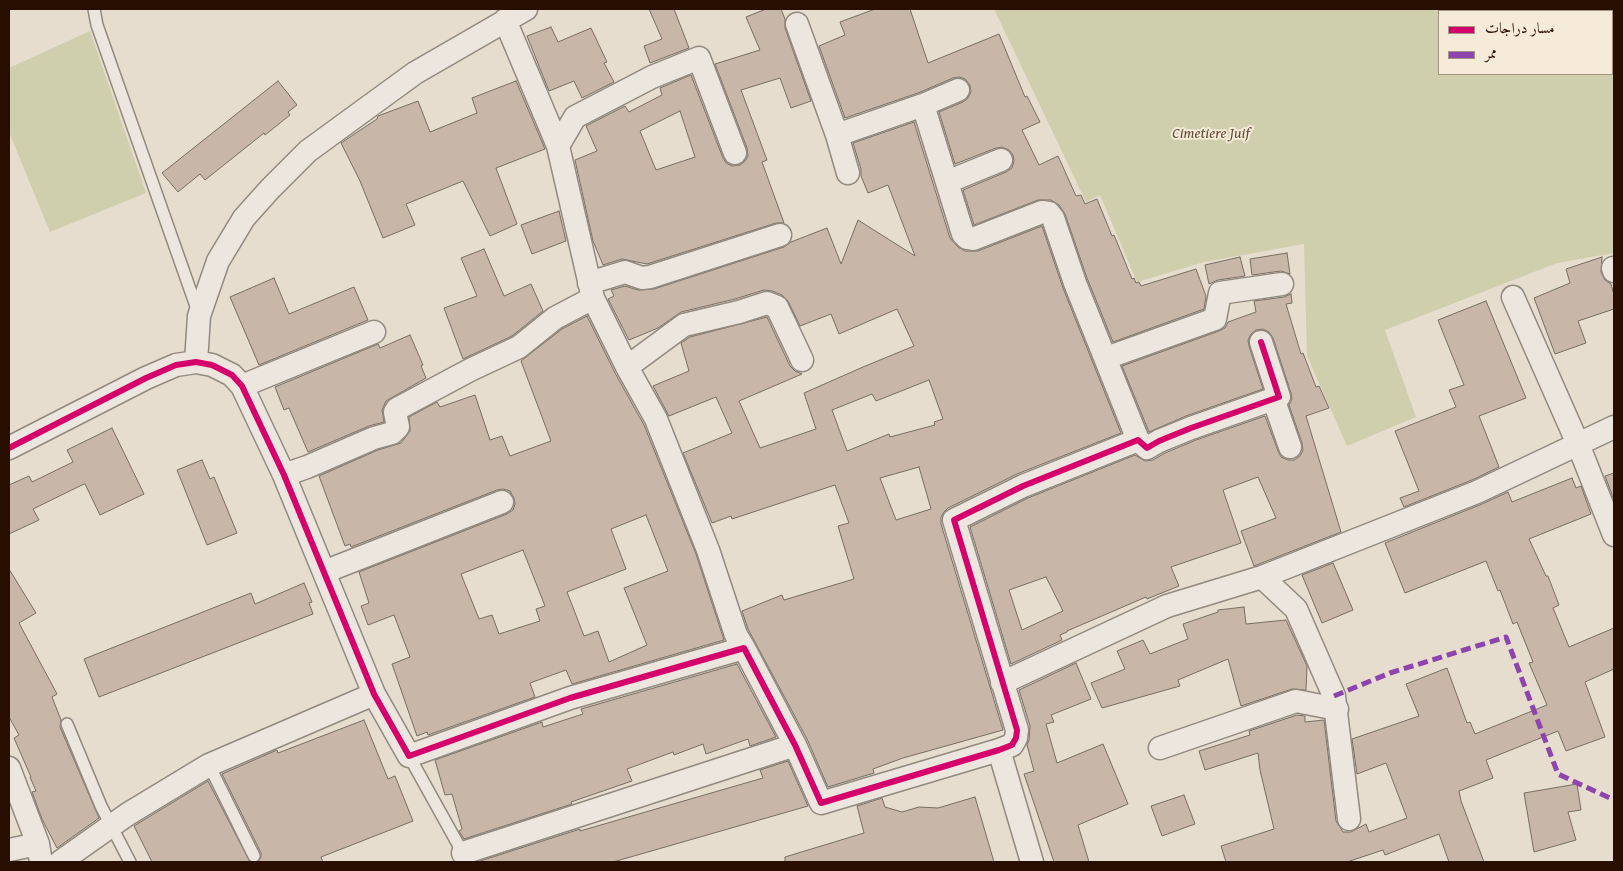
<!DOCTYPE html>
<html>
<head>
<meta charset="utf-8">
<style>
	body { margin:0 }
	#map { position:relative; width:1623px; height:871px; overflow:hidden; background:#e6ddce; font-family:"Gentium Book Plus",Amiri,serif }
	canvas { display:block }
	.frame { position:absolute; inset:0; border:10px solid #280e00; pointer-events:none }
	.legend { position:absolute; left:1438px; top:10px; width:175px; height:65px; box-sizing:border-box; background:#f6ead9; border:1px solid #a49282; margin:0; padding:6px 9px; list-style:none; font-size:15px; color:#280e00 }
	.legend li { display:flex; align-items:center; gap:10px; height:25px }
	.legend b { width:25px; border:1px solid #a49282 }
</style>
</head>
<body>
<div id="map">
<canvas width="1623" height="871"></canvas>
<div class="frame"></div>
<ul class="legend">
<li><b style="height:6px;background:#d6006c"></b>مسار دراجات</li>
<li><b style="height:6px;background:#8e44ad"></b>ممر</li>
</ul>
</div>
<script>
const ctx = document.querySelector('canvas').getContext('2d');
ctx.lineJoin = 'round';
function fill(path, color) {
  ctx.fillStyle = color;
  ctx.fill(path, 'evenodd');
}
function shape(rows) {
  const path = new Path2D();
  for (const r of rows) {
    path.moveTo(r[0], r[1]);
    for (let i = 2; i < r.length; i += 2) path.lineTo(r[i], r[i + 1]);
  }
  return path;
}
function strokePath(path, color, width, dash) {
  ctx.strokeStyle = color;
  ctx.lineWidth = width;
  ctx.lineCap = dash ? 'butt' : 'round';
  ctx.setLineDash(dash || []);
  ctx.stroke(path);
}
function drawText(font, color, halo, rows, align = 'center') {
  ctx.font = font + ' "Gentium Book Plus",serif';
  ctx.lineWidth = 4;
  ctx.setLineDash([]);
  ctx.textBaseline = 'middle';
  ctx.strokeStyle = halo;
  ctx.fillStyle = color;
  for (const [text, x, y, turn = 0] of rows) {
    ctx.save();
    ctx.translate(x, y);
    ctx.rotate((+turn || 0) * Math.PI / 180);
    ctx.textAlign = isNaN(turn) ? turn : align;
    if (halo) ctx.strokeText(text, 0, 0);
    ctx.fillText(text, 0, 0);
    ctx.restore();
  }
}
const green = shape([
	[994,9,1614,9,1614,253,1557,263,1385,330,1416,417,1347,446,1307,356,1304,244,1204,262,1137,282,1100,195,1086,202],
	[1439,11,1612,11,1612,74,1439,74],
	[90,31,146,193,50,232,9,132,9,68]
]);
const building = shape([
	[649,9,674,9,689,48,650,63,644,46,662,39,649,9],
	[766,9,781,9,785,19,785,28,811,101,791,108,780,78,741,90,767,160,762,162,784,223,776,223,647,264,622,259,603,265,593,241,575,160,597,151,586,126,625,106,629,112,662,95,660,88,691,75,723,158,726,163,732,166,740,165,745,161,748,156,747,148,715,64,760,50,746,17,766,9],
	[680,111,695,157,656,170,640,131,680,111],
	[875,9,910,9,928,63,999,34,1025,97,1027,96,1040,122,1022,130,1039,165,1058,156,1076,196,1081,195,1085,204,1097,199,1112,236,1114,235,1132,279,1134,278,1136,283,1139,282,1141,286,1196,269,1206,296,1204,309,1113,342,1087,278,1065,214,1059,205,1051,200,1038,200,974,225,963,190,1006,172,1012,168,1014,161,1013,155,1009,150,1002,147,996,148,955,164,939,112,963,102,968,98,971,92,970,85,965,79,959,77,953,78,918,93,845,118,819,46,845,35,840,22,875,9],
	[551,27,558,42,591,28,607,62,604,63,614,82,582,98,574,81,549,91,527,36,551,27],
	[278,81,297,105,288,112,290,115,265,135,264,133,205,180,200,174,178,192,162,173,278,81],
	[516,81,545,149,496,168,517,224,490,236,463,181,406,204,415,225,383,238,360,181,341,143,377,119,378,116,418,101,430,132,477,113,472,98,516,81],
	[914,122,950,238,958,247,965,251,978,251,1042,226,1063,288,1121,433,1017,474,948,508,944,512,941,517,941,524,1003,730,903,758,873,769,874,773,828,787,807,739,748,629,742,611,782,595,784,600,854,579,838,526,849,523,835,485,732,519,731,516,712,523,683,453,732,433,716,397,669,416,653,386,689,371,681,343,690,337,767,317,790,366,795,371,802,374,739,401,760,448,816,429,804,393,863,367,914,346,897,309,839,334,831,314,800,326,788,301,782,295,772,291,764,290,735,299,681,312,658,328,629,340,608,299,614,296,611,290,625,286,638,290,654,289,784,247,791,242,827,228,841,264,858,220,915,256,888,185,868,193,861,176,861,169,853,143,914,122],
	[929,380,943,419,934,422,935,425,890,437,889,434,847,451,832,410,872,394,876,401,929,380],
	[919,467,931,509,896,520,880,478,919,467],
	[559,211,566,241,532,254,521,225,559,211],
	[484,249,504,296,531,284,543,311,512,336,463,359,444,308,477,296,461,258,484,249],
	[1287,253,1290,274,1281,271,1252,275,1250,259,1287,253],
	[1240,257,1245,276,1218,280,1209,284,1205,265,1240,257],
	[1602,257,1601,272,1605,280,1611,284,1614,295,1614,309,1578,321,1586,343,1555,354,1534,298,1570,283,1566,269,1602,257],
	[274,278,289,314,354,287,368,320,259,365,230,297,274,278],
	[1291,294,1292,303,1286,304,1301,354,1303,353,1316,387,1319,386,1329,408,1306,416,1341,532,1254,566,1241,531,1276,518,1258,477,1223,490,1241,543,1171,567,1179,586,1147,599,1146,597,1067,631,1067,632,1060,635,1062,640,1011,664,970,527,1028,498,1135,455,1145,461,1153,460,1165,453,1196,440,1265,416,1278,451,1281,457,1288,460,1294,460,1300,456,1303,450,1302,443,1289,405,1292,399,1291,393,1273,338,1269,332,1263,329,1256,330,1251,334,1248,340,1249,346,1263,389,1186,416,1149,432,1122,366,1219,331,1225,328,1228,322,1256,312,1254,301,1284,297,1291,294],
	[1046,577,1063,611,1022,630,1009,590,1046,577],
	[1486,301,1526,398,1479,416,1499,467,1472,480,1404,507,1400,498,1419,491,1395,431,1456,407,1449,390,1464,385,1438,320,1486,301],
	[587,316,615,373,644,425,696,554,724,640,572,684,566,670,530,683,535,697,428,735,427,732,417,736,392,664,410,657,394,615,368,625,361,606,369,603,359,572,507,514,513,510,515,504,514,498,510,491,503,489,497,490,351,547,350,544,345,546,319,476,378,450,401,443,410,431,409,417,437,402,440,407,475,395,490,440,502,436,510,456,551,441,521,361,562,329,587,316],
	[646,515,668,571,624,588,647,645,609,662,598,631,584,636,567,592,626,569,611,529,646,515],
	[523,550,545,606,536,609,540,621,499,634,492,615,479,619,461,574,523,550],
	[410,335,423,365,421,366,426,378,386,401,382,410,384,422,369,426,308,452,289,408,284,410,275,387,378,344,380,348,410,335],
	[112,428,144,494,100,515,85,484,84,484,33,509,39,520,9,534,9,485,29,476,32,482,73,462,67,450,112,428],
	[202,460,210,479,214,477,237,533,207,545,177,470,202,460],
	[1614,473,1614,500,1605,476,1614,473],
	[1572,478,1576,488,1581,486,1591,514,1529,539,1546,576,1548,576,1559,605,1553,608,1569,647,1614,628,1614,669,1585,682,1605,737,1566,751,1558,731,1486,760,1493,778,1459,791,1461,801,1484,862,1449,862,1439,834,1385,855,1383,850,1347,862,1226,862,1221,846,1274,829,1260,770,1258,753,1205,770,1199,751,1250,735,1249,731,1297,715,1305,716,1305,722,1324,720,1336,821,1343,832,1351,832,1366,824,1369,832,1407,818,1386,763,1357,774,1352,739,1419,716,1406,684,1447,668,1467,723,1470,722,1475,734,1547,705,1529,663,1533,662,1517,622,1513,624,1500,590,1498,591,1486,561,1405,593,1385,543,1482,504,1508,492,1512,502,1572,478],
	[1333,563,1353,610,1322,623,1302,575,1333,563],
	[9,569,36,613,19,623,57,694,52,697,61,720,60,727,99,818,57,848,42,819,32,792,36,791,30,777,31,777,14,738,19,735,9,717,9,569],
	[304,583,312,602,309,603,313,614,99,697,84,659,251,593,255,604,304,583],
	[1244,607,1246,624,1286,620,1307,666,1306,690,1292,689,1241,706,1228,659,1178,680,1180,686,1102,708,1091,683,1125,669,1117,651,1143,640,1150,654,1188,639,1183,624,1218,612,1218,610,1244,607],
	[1076,663,1091,699,1051,715,1054,722,1046,724,1057,763,1103,744,1128,804,1078,825,1089,862,1054,862,1024,774,1034,771,1027,745,1029,740,1030,726,1019,690,1076,663],
	[737,664,776,737,750,746,748,739,706,754,703,744,674,755,673,752,627,769,632,781,571,802,572,804,464,839,459,831,462,829,452,794,445,795,435,760,542,722,543,727,583,714,581,709,737,664],
	[364,720,388,779,395,776,413,821,321,857,323,862,258,862,261,857,261,853,222,774,277,750,278,753,364,720],
	[788,761,808,806,613,862,477,862,580,829,580,831,763,778,760,770,788,761],
	[208,781,250,862,152,862,134,826,208,781],
	[1577,784,1581,810,1568,812,1576,840,1534,852,1524,793,1577,784],
	[1184,795,1195,824,1162,836,1151,806,1184,795],
	[975,797,994,862,785,862,785,857,864,833,857,806,882,798,885,807,902,812,919,807,938,808,975,797]
]);
const lane = shape([
	[94,9,97,25,198,312],
	[67,724,101,806,130,862],
	[409,756,464,855],
	[209,765,254,856]
]);
const street = shape([
	[505,20,558,146,593,298,627,367,656,419,708,550,736,635,744,648],
	[797,24,837,135,848,173],
	[958,90,923,105,963,234,967,238,973,239,1042,212,1049,213,1053,218,1075,283,1138,440],
	[837,135,923,105],
	[558,146,575,117,652,77,699,58,735,153],
	[947,182,1001,160],
	[1613,268,1614,271],
	[589,283,625,272,642,278,650,277,780,235],
	[1513,297,1578,444,1614,535],
	[1106,358,1215,319,1220,293,1282,284],
	[196,362,199,316,218,261,244,218,270,189,308,151,415,73,526,9],
	[627,367,684,325,739,312,767,303,777,307,802,360],
	[242,386,374,332],
	[1273,398,1290,447],
	[9,448,146,378,176,365,196,362,212,365,232,375,242,386,284,475,374,694,409,756,570,698,744,648,795,745,821,803,999,750,1012,745,1016,738,1017,730,954,520,1023,486,1138,440,1147,448,1159,441,1191,428,1279,397,1261,342],
	[284,475,307,467,374,438,392,433,398,427,395,412,397,409,470,370,519,347,555,318,593,298],
	[324,572,502,502],
	[1262,577,1296,609,1334,696,1349,819],
	[1002,683,1167,606,1262,577,1477,492,1614,427],
	[1160,748,1296,701,1337,709],
	[999,750,1032,862],
	[9,768,38,844,41,862],
	[9,850,38,844],
	[463,853,795,745],
	[60,862,128,814,209,765,374,694]
]);
const quiet = shape([
	[1334,696,1390,673,1506,637,1558,774,1614,800]
]);
const cycleway = shape([
	[9,448,146,378,176,365,196,362,212,365,232,375,242,386,284,475,374,694,409,756,570,698,744,648,795,745,821,803,999,750,1012,745,1016,738,1017,730,954,520,1023,486,1138,440,1147,448,1159,441,1191,428,1279,397,1261,342]
]);
const parkNames = [
	["Cimetiere Juif",1211,134]
];
fill(green, '#cfcead');
fill(building, '#c8b6a8');
strokePath(building, '#766d64', 1);
strokePath(lane, '#92897f', 14);
strokePath(street, '#92897f', 25);
strokePath(lane, '#ece6df', 11);
strokePath(street, '#ece6df', 22);
strokePath(quiet, '#8e44ad', 5, [10, 5]);
strokePath(cycleway, '#d6006c', 6);
drawText('italic 15px', '#5c4d33', '#f6ead9', parkNames);
</script>
</body>
</html>
